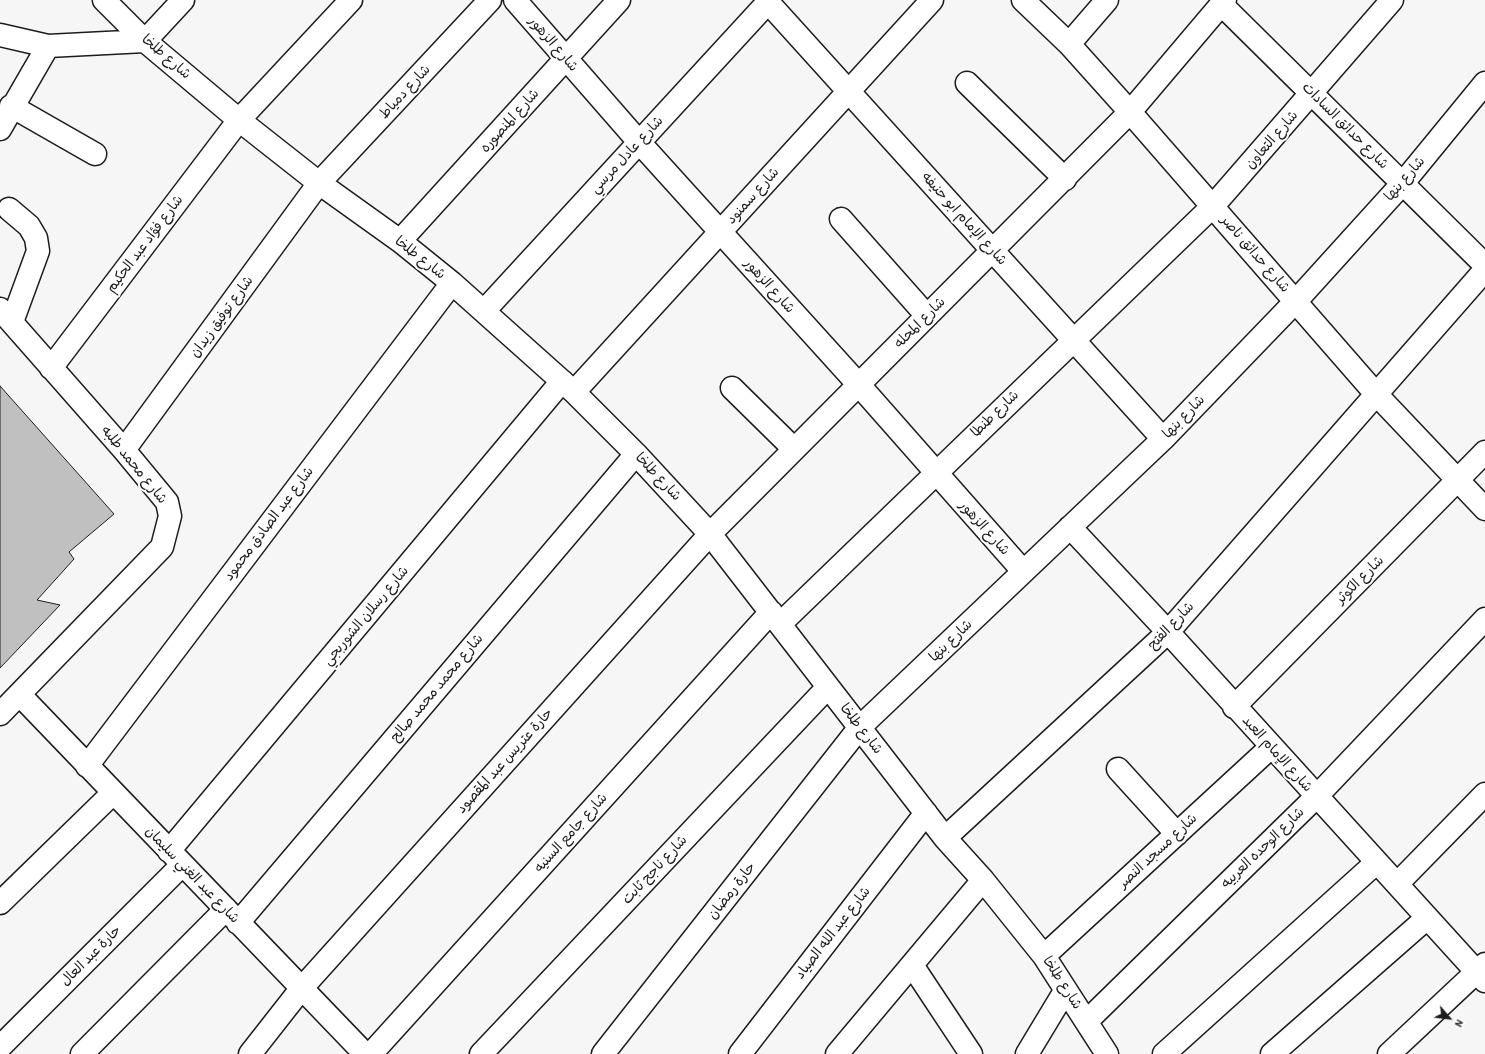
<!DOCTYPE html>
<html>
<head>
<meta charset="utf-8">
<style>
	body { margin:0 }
	#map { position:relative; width:1485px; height:1054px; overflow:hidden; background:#f6f6f6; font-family:"Patrick Hand",sans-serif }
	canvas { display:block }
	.north { position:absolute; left:1429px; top:998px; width:40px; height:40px; -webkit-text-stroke:3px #fff; paint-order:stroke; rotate:118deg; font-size:11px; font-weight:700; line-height:16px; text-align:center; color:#1c1c1c }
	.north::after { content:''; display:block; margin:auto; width:14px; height:18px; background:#1c1c1c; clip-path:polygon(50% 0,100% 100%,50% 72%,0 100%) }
</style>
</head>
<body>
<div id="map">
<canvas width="1485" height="1054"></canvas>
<div class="north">N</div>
</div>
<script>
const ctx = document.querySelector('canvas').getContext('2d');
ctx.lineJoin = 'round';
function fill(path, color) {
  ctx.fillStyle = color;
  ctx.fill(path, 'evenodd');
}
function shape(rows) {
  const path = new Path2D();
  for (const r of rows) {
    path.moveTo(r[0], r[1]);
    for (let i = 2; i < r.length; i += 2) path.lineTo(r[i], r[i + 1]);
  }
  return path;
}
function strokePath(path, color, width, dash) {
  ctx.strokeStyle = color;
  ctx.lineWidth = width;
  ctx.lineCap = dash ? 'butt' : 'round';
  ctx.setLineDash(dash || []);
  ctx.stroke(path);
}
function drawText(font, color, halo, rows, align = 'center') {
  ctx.font = font + ' "Patrick Hand","Playpen Sans Arabic",sans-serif';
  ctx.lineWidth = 4;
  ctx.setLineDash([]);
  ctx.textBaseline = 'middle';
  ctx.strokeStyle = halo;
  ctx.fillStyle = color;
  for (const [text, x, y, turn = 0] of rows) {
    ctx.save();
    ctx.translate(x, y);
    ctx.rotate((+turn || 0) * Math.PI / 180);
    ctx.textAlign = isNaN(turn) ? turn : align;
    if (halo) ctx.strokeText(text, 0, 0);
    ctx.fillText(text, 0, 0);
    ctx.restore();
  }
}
const building = shape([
	[0,386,114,514,69,552,74,559,37,600,60,605,0,668,0,386]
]);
const street = shape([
	[104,0,145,41,239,120,319,183,400,241,452,283,574,392,636,454,710,534,945,838,983,880,1044,956,1107,1054],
	[515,0,639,142,859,385,1023,571],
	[766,0,1163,439],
	[1023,0,1069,44,1130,112,1376,394,1485,509],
	[1221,4,1485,265],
	[0,35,48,46,145,41,183,0],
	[1069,44,1107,0],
	[967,83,1065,179],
	[11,106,95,154],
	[0,129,48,46],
	[9,209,29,226,36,238,38,251,12,322],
	[841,219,927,316],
	[400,241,619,0],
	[0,309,124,450,167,502,170,516,162,547,0,714],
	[484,311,770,0],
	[51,368,239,120,351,0],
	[732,388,794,449],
	[574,392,932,0],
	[124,450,319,183,490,0],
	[1070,527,1168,632,1485,981],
	[780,624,1213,206,1392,0],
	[20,695,365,1054],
	[1234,707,1485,452],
	[87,766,452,283],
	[1118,769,1177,834],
	[945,838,1168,632,1485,270],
	[169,851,562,381],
	[1397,884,1485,794],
	[0,903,113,793],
	[238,923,636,454],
	[1044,956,1271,747],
	[912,965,971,1054],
	[1087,1021,1316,797,1485,619],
	[0,1047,182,865],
	[82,1054,226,909],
	[250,1054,301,989,710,534,1130,112,1225,0],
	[371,1054,771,612],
	[481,1054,828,687],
	[603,1054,860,727,1163,439,1296,301,1403,183,1485,83],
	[740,1054,926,813],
	[837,1054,983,880],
	[1027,1054,1065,991],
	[1164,1054,1377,862],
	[1272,1054,1427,918],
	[1389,1054,1485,964]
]);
const streetNames = [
	["شارع الزهور",553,44,49],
	["شارع طلخا",166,57,41],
	["شارع دمياط",405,92,-47],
	["شارع المنصوره",510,121,-48],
	["شارع حدائق السادات",1345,126,45],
	["شارع التعاون",1272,140,-49],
	["شارع عادل مرسي",627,155,-47],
	["شارع بنها",1405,179,-49],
	["شارع سمنود",753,196,-48],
	["شارع الإمام ابو حنيفه",964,219,48],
	["شارع فؤاد عبد الحكيم",145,244,-53],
	["شارع حدائق ناصر",1255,254,49],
	["شارع طلخا",420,258,38],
	["شارع الزهور",769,286,48],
	["شارع توفيق زيدان",222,317,-54],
	["شارع المحله",920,323,-45],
	["شارع طنطا",995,414,-44],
	["شارع بنها",1184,417,-46],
	["شارع محمد طلبه",134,465,51],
	["شارع طلخا",658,477,47],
	["شارع عبد الصادق محمود",269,524,-53],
	["شارع الزهور",984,528,48],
	["شارع الكوثر",1360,580,-45],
	["شارع رسلان الشوربجي",366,616,-50],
	["شارع الفتح",1171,626,-46],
	["شارع بنها",951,641,-44],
	["شارع محمد محمد صالح",437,688,-50],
	["شارع طلخا",861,729,52],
	["شارع الإمام العبد",1277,754,48],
	["حارة عتريس عبد المقصود",505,761,-48],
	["شارع جامع السنيه",571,833,-48],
	["شارع الوحده العربيه",1263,848,-44],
	["شارع مسجد النصر",1158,851,-43],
	["شارع ناجح ثابت",655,870,-47],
	["شارع عبد الغني سليمان",192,875,46],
	["حارة رمضان",732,891,-52],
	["شارع عبد الله الصياد",833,933,-52],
	["حارة عبد العال",91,956,-45],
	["شارع طلخا",1062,983,57]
];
fill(building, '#c0c0c0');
strokePath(building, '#1c1c1c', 1);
strokePath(street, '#1c1c1c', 25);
strokePath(street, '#fff', 22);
drawText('14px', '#1c1c1c', '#fff', streetNames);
</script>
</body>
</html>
